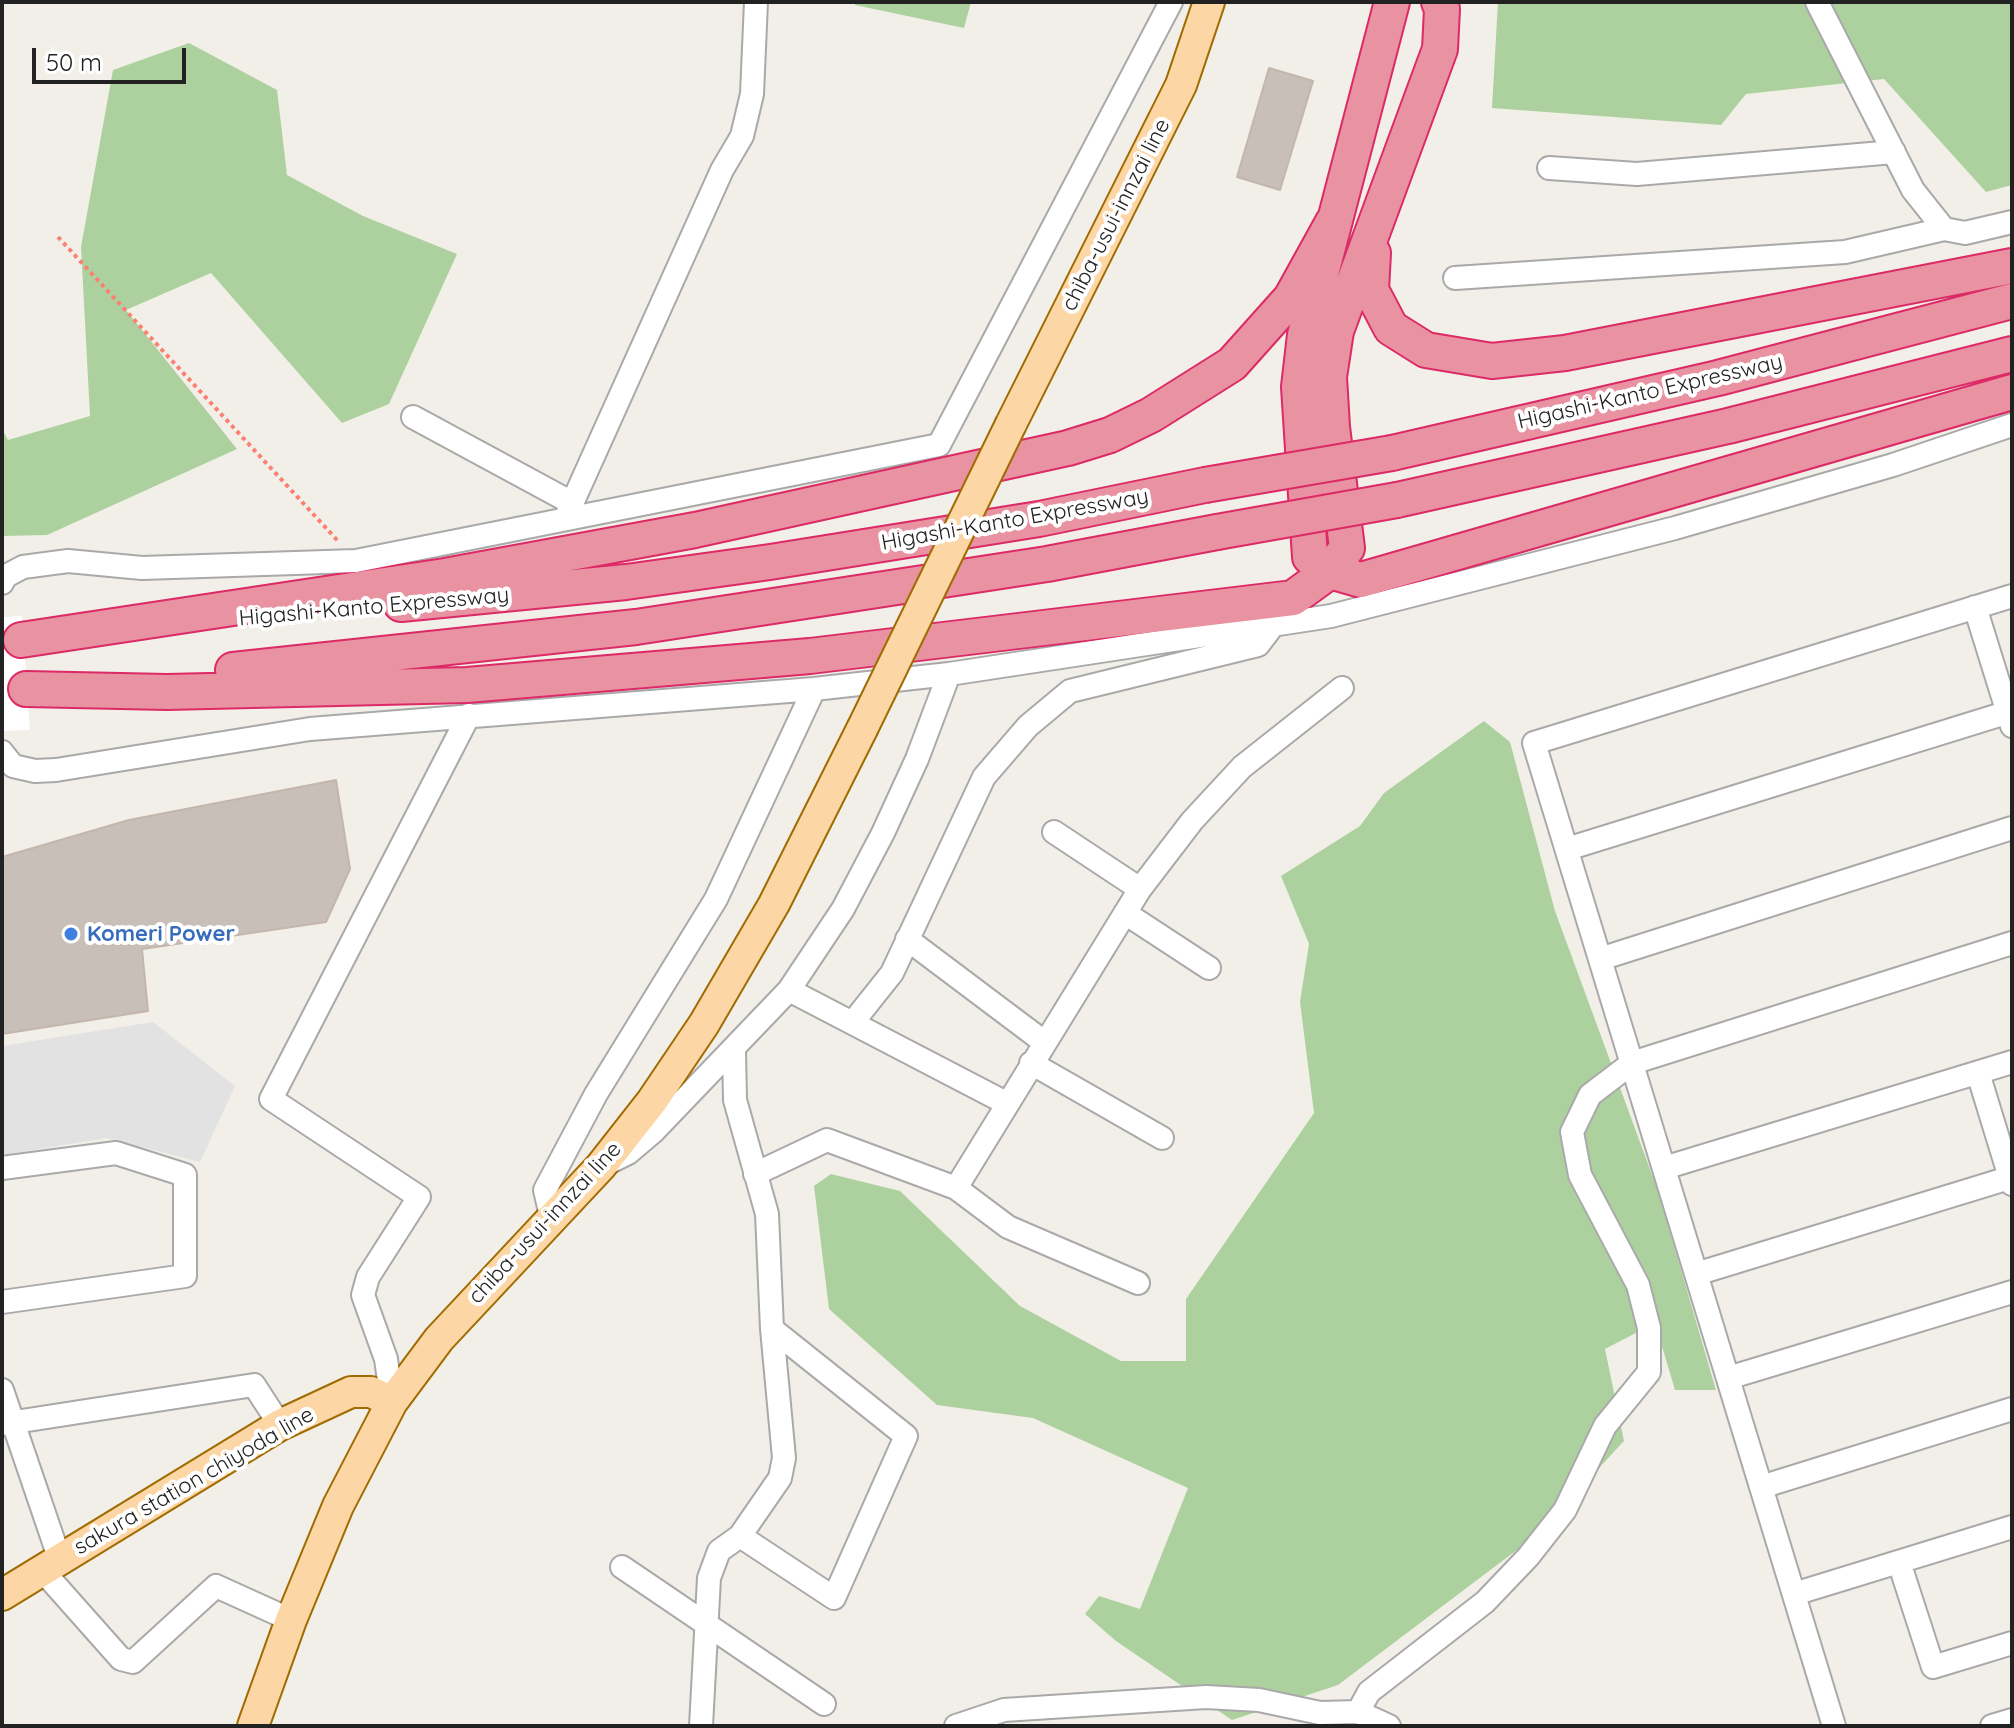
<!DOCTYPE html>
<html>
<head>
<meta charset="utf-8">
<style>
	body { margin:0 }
	#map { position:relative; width:2014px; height:1728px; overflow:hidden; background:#f2efe9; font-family:Quicksand,sans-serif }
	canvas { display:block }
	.frame { position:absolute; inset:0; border:4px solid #222; pointer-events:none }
	.scale { position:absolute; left:32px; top:48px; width:154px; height:36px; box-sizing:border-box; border:4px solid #222; border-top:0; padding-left:10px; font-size:24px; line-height:28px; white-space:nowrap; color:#222; -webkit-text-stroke:6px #fff; paint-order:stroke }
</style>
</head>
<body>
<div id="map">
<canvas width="2014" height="1728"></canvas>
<div class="frame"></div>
<div class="scale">50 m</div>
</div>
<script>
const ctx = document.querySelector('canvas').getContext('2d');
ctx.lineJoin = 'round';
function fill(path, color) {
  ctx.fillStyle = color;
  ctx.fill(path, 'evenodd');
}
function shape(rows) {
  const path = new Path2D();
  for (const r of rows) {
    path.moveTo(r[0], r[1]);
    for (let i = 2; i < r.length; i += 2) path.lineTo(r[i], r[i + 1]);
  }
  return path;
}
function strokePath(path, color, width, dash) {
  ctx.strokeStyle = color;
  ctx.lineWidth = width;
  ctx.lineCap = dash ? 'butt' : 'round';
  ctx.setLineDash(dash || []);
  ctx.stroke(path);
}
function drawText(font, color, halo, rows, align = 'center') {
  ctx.font = font + ' Quicksand,sans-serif';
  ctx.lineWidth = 8;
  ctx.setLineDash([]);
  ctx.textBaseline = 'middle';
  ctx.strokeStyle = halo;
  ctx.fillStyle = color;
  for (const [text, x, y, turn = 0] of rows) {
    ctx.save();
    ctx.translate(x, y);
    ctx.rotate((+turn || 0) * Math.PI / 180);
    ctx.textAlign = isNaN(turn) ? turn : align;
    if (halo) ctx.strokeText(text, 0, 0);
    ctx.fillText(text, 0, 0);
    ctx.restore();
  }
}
const forest = shape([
	[855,2,971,2,964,28,855,5],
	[1498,2,2012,2,2012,185,1986,192,1884,79,1746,94,1721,125,1492,108],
	[189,43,277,90,287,175,363,216,457,254,389,404,342,423,211,273,126,310,237,449,47,535,2,536,2,429,8,440,90,416,81,247,113,70],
	[1484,721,1510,742,1555,911,1658,1191,1716,1390,1675,1390,1655,1323,1605,1349,1624,1441,1538,1534,1338,1685,1232,1720,1116,1641,1085,1614,1099,1596,1140,1609,1188,1488,1033,1418,937,1405,829,1309,814,1186,831,1174,900,1191,1020,1306,1121,1361,1186,1361,1186,1299,1314,1113,1300,1002,1309,944,1281,876,1360,826,1384,793]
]);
const parking = shape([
	[153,1022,235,1086,200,1162,107,1138,2,1155,2,1046]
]);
const pier = shape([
	[22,616,30,730,2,731,2,617]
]);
const building = shape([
	[1269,68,1313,81,1280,190,1237,177,1269,68],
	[336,780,350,869,326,922,142,949,148,1011,2,1034,2,857,129,820,336,780]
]);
const path = shape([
	[58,237,338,541]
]);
const minor = shape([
	[1817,2,1913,190,1944,229,1965,233,2012,222],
	[1549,168,1637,174,1894,152],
	[1455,278,1845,252,1944,229],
	[413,417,572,503],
	[565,519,722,170,742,136,752,94,756,2],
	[2,583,6,576,23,567,68,561,142,568,356,561,939,445,1171,2],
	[1975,607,2012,726],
	[2,752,13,766,35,771,56,770,310,729,814,689,949,674,1331,616,1675,528,1893,465,2012,425],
	[1054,832,1140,889],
	[1567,849,2012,711],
	[1125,913,1209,968],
	[907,939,1044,1042],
	[1600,959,2012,828],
	[789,990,1006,1103],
	[853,1022,892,973,984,777,1028,726,1070,691,1258,645,1274,624],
	[1031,1063,1162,1138],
	[1978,1073,2012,1184],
	[612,1161,628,1153,654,1131,789,990,843,909,883,833,917,759,949,674],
	[2,1168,116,1153,185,1175,185,1276,2,1302],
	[1664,1168,2012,1062],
	[755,1174,827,1140,956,1188,1008,1227,1138,1283],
	[956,1188,1140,889,1192,821,1242,767,1342,688],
	[552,1220,545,1190,596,1094,716,899,814,689],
	[1696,1274,2012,1177],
	[1728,1378,2012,1292],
	[2,1390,60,1560],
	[392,1402,386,1359,363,1295,368,1277,419,1197,271,1099,469,715],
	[2,1424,254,1385,280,1425],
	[1761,1487,2012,1409],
	[740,1536,834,1598,906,1436,772,1329],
	[1899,1562,1933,1667,2012,1643],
	[622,1567,824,1704],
	[42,1570,121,1659,133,1662,216,1586,291,1620],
	[1794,1594,2012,1527],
	[1358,1712,1369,1692,1485,1602,1528,1557,1565,1510,1605,1426,1649,1372,1649,1328,1638,1285,1580,1175,1572,1132,1590,1095,1632,1063,2012,943],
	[701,1726,709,1578,719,1551,740,1536,780,1478,784,1458,772,1329,767,1214,735,1100,734,1050],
	[956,1726,1004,1710,1206,1697,1259,1700,1320,1713,1358,1712,1389,1726],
	[1834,1726,1534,743,2012,596],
	[1992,1726,2012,1720]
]);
const major = shape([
	[1011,424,1181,85,1209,2],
	[2,1595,280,1425,351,1392,371,1392,392,1402],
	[253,1726,291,1620,338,1506,392,1402,439,1339,601,1166,652,1101,704,1024,774,904,862,729]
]);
const highway = shape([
	[1392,2,1305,335,1299,387,1310,557,1330,571,1361,580,2012,392],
	[1373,253,1371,290,1391,328,1426,350,1492,361,1565,353,2012,266],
	[1392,453,1718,378,2012,301],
	[1397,500,1728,426,2012,354],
	[401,604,626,582,770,562,1039,519,1205,485],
	[21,640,445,576,695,530,1068,448,1110,435,1151,415,1232,364,1291,298,1333,222],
	[233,670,636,627,1047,564,1217,532],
	[26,689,167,692,467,685,810,656,1293,598,1330,571,1347,548,1332,427,1329,377,1336,331,1440,49,1442,9,1439,2]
]);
const majorBridge = shape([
	[862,729,1011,424]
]);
const highwayBridge = shape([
	[1205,485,1392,453],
	[1217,532,1397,500]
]);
const markers = [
	[71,934,8,"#3f7fe0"]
];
const streetNames = [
	["chiba-usui-innzai line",1116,215,-63],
	["Higashi-Kanto Expressway",1650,392,-13],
	["Higashi-Kanto Expressway",1015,520,-10],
	["Higashi-Kanto Expressway",374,607,-5],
	["chiba-usui-innzai line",545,1223,-47],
	["sakura station chiyoda line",194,1481,-30]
];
const shopNames = [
	["Komeri Power",87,934]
];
fill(forest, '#add19e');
fill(parking, '#e2e2e2');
fill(pier, '#fff');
fill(building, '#c7bfb8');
strokePath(building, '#c4b6ab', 2);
strokePath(minor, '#a9a9a9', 26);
strokePath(major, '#a06b00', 34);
strokePath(highway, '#dc2a67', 38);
strokePath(path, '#fa8072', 4, [4, 4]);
strokePath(minor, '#fff', 22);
strokePath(major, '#fcd6a4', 30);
strokePath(highway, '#e892a2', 34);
strokePath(majorBridge, '#a06b00', 34, []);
strokePath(highwayBridge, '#dc2a67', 38, []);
strokePath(majorBridge, '#fcd6a4', 30);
strokePath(highwayBridge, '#e892a2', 34);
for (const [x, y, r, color] of markers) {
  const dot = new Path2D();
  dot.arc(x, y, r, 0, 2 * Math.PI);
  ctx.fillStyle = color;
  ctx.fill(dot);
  strokePath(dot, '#fff', 3);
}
drawText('22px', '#222', '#fff', streetNames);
drawText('bold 22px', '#366cbe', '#fff', shopNames, 'left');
</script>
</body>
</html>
